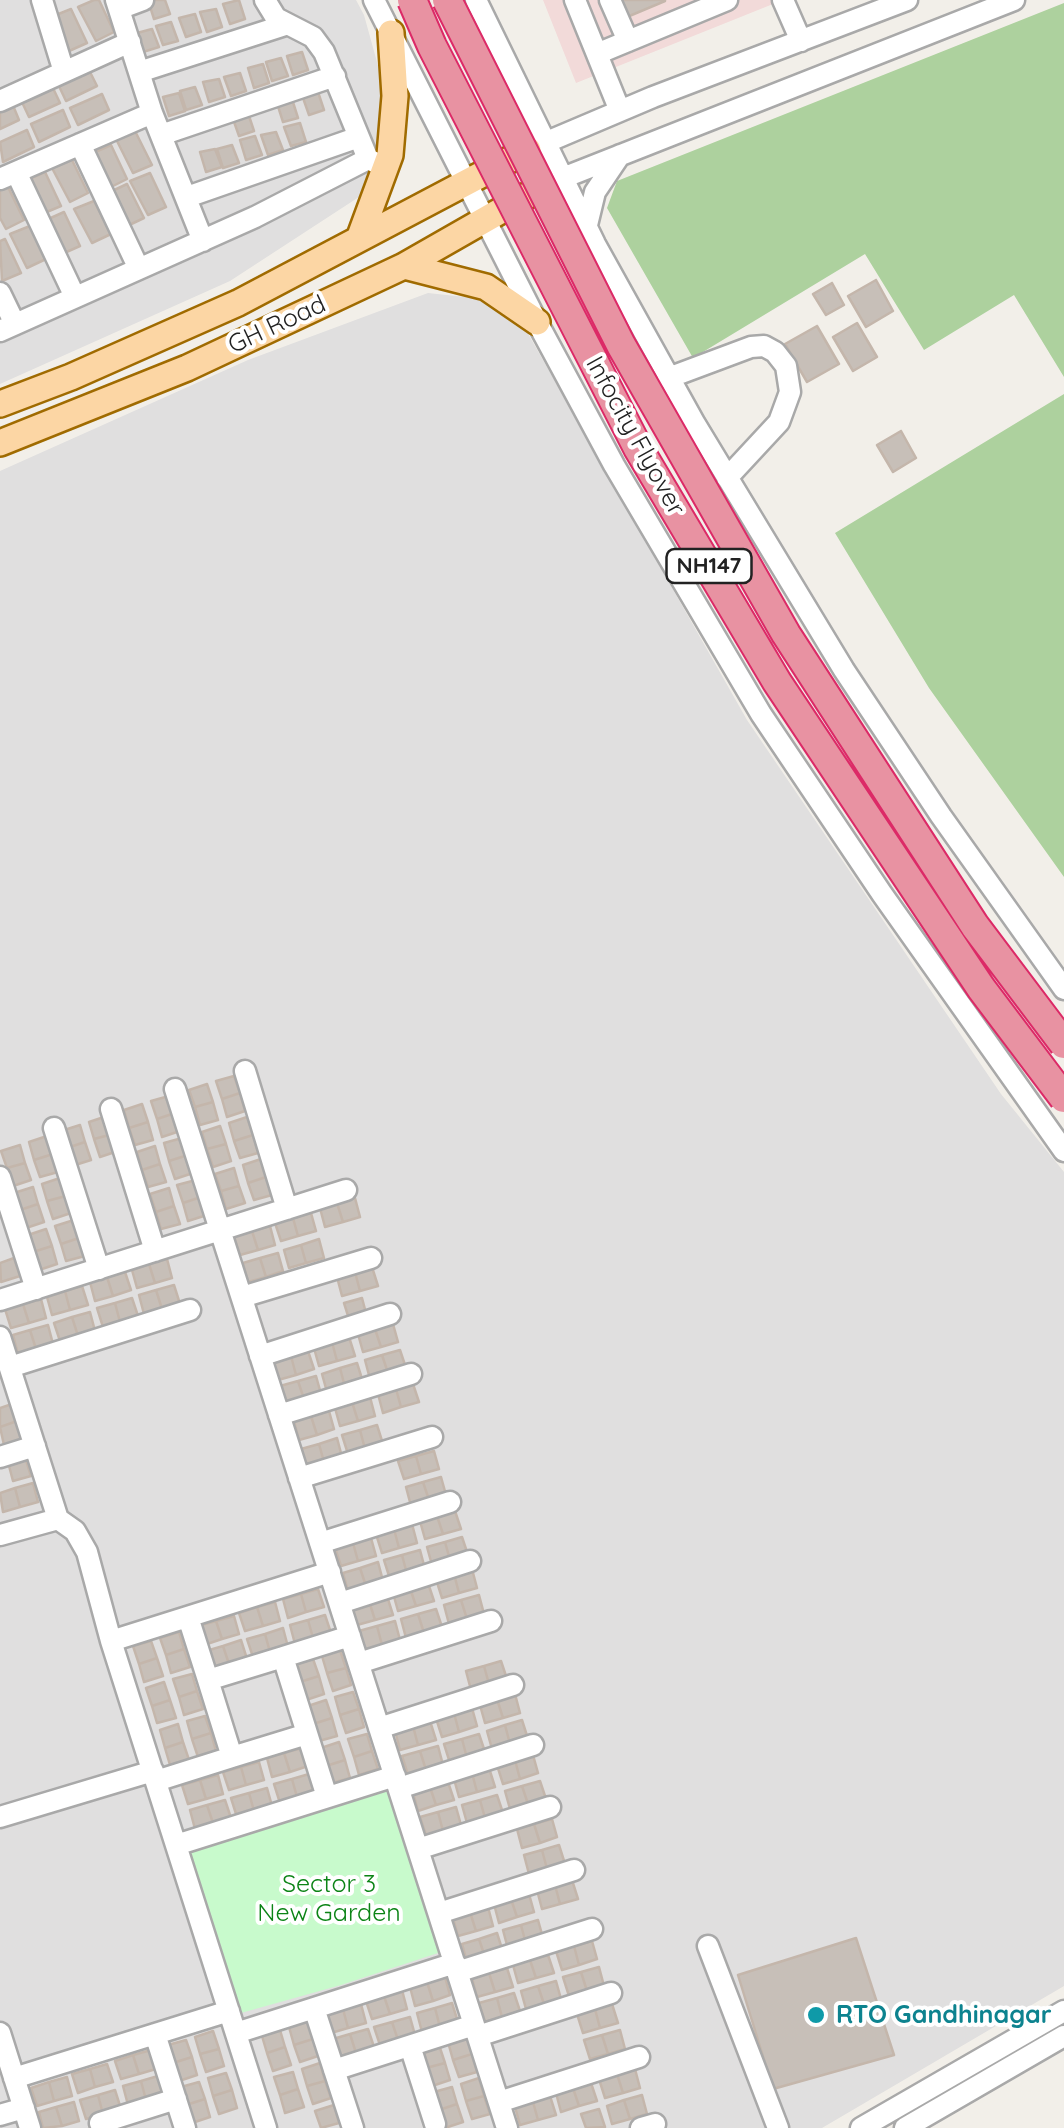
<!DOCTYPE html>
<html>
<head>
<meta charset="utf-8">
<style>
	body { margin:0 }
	canvas { display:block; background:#f2efe9 }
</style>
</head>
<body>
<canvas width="1064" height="2128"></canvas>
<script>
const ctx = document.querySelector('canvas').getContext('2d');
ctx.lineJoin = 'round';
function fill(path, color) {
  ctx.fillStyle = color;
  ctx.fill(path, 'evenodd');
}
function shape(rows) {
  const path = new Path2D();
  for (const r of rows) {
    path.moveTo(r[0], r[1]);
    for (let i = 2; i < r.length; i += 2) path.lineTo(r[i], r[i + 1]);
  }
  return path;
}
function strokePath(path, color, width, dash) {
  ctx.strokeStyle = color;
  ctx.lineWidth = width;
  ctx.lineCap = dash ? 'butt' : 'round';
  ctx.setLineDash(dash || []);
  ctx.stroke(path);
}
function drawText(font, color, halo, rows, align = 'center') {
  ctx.font = font + ' Quicksand,sans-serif';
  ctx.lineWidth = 8;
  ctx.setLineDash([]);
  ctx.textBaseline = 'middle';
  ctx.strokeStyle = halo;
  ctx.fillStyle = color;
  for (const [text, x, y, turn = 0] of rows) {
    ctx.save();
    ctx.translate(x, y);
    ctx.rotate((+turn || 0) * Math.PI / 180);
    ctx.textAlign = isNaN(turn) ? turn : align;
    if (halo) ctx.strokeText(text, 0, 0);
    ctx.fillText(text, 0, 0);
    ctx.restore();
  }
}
const residential = shape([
	[0,0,356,0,364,15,383,84,387,122,362,195,230,281,0,384],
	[428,293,474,298,522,323,747,720,1001,1094,1064,1172,1064,1986,822,2128,0,2128,0,471,248,360]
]);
const commercial = shape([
	[543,0,783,0,576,83]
]);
const forest = shape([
	[1064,3,1064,377,1014,295,924,350,865,254,693,358,607,208,617,181],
	[1064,394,1064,877,929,688,835,533]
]);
const park = shape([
	[387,1787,441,1952,341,1985,241,2013,189,1852]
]);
const building = shape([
	[94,0,99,0,114,32,96,41,78,7,94,0],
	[148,0,165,0,170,14,154,19,148,0],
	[239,0,245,19,230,24,223,4,239,0],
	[619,0,665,0,665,1,627,17,619,0],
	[71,9,87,43,69,51,51,17,71,9],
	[216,9,222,27,207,32,200,12,216,9],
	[195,14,201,32,186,37,179,18,195,14],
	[171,22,178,41,163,45,156,26,171,22],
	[152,29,159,47,143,52,137,33,152,29],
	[302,52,308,70,293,75,287,56,302,52],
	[281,58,288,76,272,81,266,62,281,58],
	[263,64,269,83,254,88,248,68,263,64],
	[89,70,97,86,66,101,58,84,89,70],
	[240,73,246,91,231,96,224,77,240,73],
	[219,79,225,97,209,102,203,82,219,79],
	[52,86,60,103,29,117,21,100,52,86],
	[195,87,202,105,186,110,180,91,195,87],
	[318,92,324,110,309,115,302,95,318,92],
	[179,93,185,111,169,116,163,97,179,93],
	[102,94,109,110,78,125,70,108,102,94],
	[292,99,298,118,283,122,277,103,292,99],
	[12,103,19,120,0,129,0,108,12,103],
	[63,110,70,127,39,142,31,124,63,110],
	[248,113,254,131,239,136,232,116,248,113],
	[300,123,306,142,291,146,284,127,300,123],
	[27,130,34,147,3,162,0,142,27,130],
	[135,131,152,165,133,173,116,139,135,131],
	[276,132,283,150,268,155,261,135,276,132],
	[255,136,262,155,246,160,240,140,255,136],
	[111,145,127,179,109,188,91,154,111,145],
	[232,145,239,163,223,168,217,149,232,145],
	[215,149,222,167,206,172,200,152,215,149],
	[72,160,88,193,70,202,52,168,72,160],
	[45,172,61,206,42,214,25,181,45,172],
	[150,173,166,207,148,215,130,181,150,173],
	[127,184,144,218,125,227,108,193,127,184],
	[8,187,24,220,6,229,0,218,0,190,8,187],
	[94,201,111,234,92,243,74,209,94,201],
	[64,212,80,246,62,254,44,221,64,212],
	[30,226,46,259,27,268,10,234,30,226],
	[5,239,21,273,2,281,0,241,5,239],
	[876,280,893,311,866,327,848,296,876,280],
	[832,283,844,305,826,315,813,294,832,283],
	[857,323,877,357,853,371,833,337,857,323],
	[817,326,839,364,807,382,785,344,817,326],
	[901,431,916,458,893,472,877,445,901,431],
	[234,1076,240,1093,222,1099,216,1081,234,1076],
	[207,1084,213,1102,195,1107,189,1090,207,1084],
	[240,1093,245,1111,227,1117,222,1099,240,1093],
	[169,1096,175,1113,157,1119,151,1101,169,1096],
	[213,1102,218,1120,200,1125,195,1107,213,1102],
	[142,1104,148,1122,129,1128,124,1110,142,1104],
	[175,1113,180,1131,162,1137,157,1119,175,1113],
	[107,1116,113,1134,94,1139,89,1122,107,1116],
	[247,1117,253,1135,234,1141,229,1123,247,1117],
	[148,1122,153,1140,135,1145,129,1128,148,1122],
	[80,1125,85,1142,67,1148,61,1131,80,1125],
	[220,1126,226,1144,207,1149,202,1132,220,1126],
	[113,1134,118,1151,100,1157,94,1139,113,1134],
	[253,1135,258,1153,240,1158,234,1141,253,1135],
	[47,1136,53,1154,34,1160,29,1142,47,1136],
	[182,1138,188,1155,169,1161,164,1143,182,1138],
	[85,1142,91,1160,72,1166,67,1148,85,1142],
	[226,1144,231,1161,213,1167,207,1149,226,1144],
	[20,1145,25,1163,7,1168,1,1151,20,1145],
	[155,1146,160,1164,142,1170,137,1152,155,1146],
	[53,1154,58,1172,40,1177,34,1160,53,1154],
	[188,1155,193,1173,175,1179,169,1161,188,1155],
	[261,1159,266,1177,248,1183,243,1165,261,1159],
	[25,1163,31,1180,13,1186,7,1168,25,1163],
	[160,1164,166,1182,148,1187,142,1170,160,1164],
	[234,1168,239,1186,221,1191,215,1174,234,1168],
	[266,1177,272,1195,254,1200,248,1183,266,1177],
	[60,1178,66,1196,47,1201,42,1184,60,1178],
	[196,1180,201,1197,183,1203,177,1185,196,1180],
	[239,1186,245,1203,226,1209,221,1191,239,1186],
	[33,1187,38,1204,20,1210,14,1193,33,1187],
	[169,1188,174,1206,156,1212,150,1194,169,1188],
	[66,1196,71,1213,53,1219,47,1201,66,1196],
	[201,1197,207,1215,188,1221,183,1203,201,1197],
	[355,1198,360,1217,343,1222,337,1203,355,1198],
	[337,1203,343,1222,325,1227,320,1208,337,1203],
	[38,1204,44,1222,26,1228,20,1210,38,1204],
	[174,1206,180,1224,161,1229,156,1212,174,1206],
	[311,1213,316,1231,298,1236,293,1218,311,1213],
	[293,1218,298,1236,281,1241,275,1223,293,1218],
	[74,1220,79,1238,61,1244,55,1226,74,1220],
	[270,1226,275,1245,258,1250,252,1231,270,1226],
	[46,1229,52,1246,33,1252,28,1235,46,1229],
	[252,1231,258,1250,240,1255,234,1237,252,1231],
	[79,1238,85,1256,66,1261,61,1244,79,1238],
	[319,1239,324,1258,306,1263,301,1245,319,1239],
	[301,1245,306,1263,289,1268,284,1250,301,1245],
	[52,1246,57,1264,39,1270,33,1252,52,1246],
	[278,1253,283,1271,266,1277,260,1258,278,1253],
	[14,1258,20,1276,1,1282,0,1263,14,1258],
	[260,1258,266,1277,248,1282,243,1263,260,1258],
	[167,1259,172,1278,155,1283,149,1264,167,1259],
	[149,1264,155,1283,137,1288,132,1270,149,1264],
	[372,1267,378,1286,360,1291,355,1272,372,1267],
	[125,1272,131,1290,113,1296,107,1277,125,1272],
	[355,1272,360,1291,342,1296,337,1277,355,1272],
	[107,1277,113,1296,95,1301,90,1282,107,1277],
	[174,1285,180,1304,162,1309,156,1290,174,1285],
	[82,1286,88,1305,70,1310,65,1291,82,1286],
	[156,1290,162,1309,144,1314,139,1295,156,1290],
	[65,1291,70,1310,52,1315,47,1297,65,1291],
	[132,1298,138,1316,120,1322,115,1303,132,1298],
	[362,1298,367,1317,350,1322,344,1303,362,1298],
	[41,1299,46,1318,29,1323,23,1304,41,1299],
	[115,1303,120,1322,103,1327,97,1308,115,1303],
	[23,1304,29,1323,11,1328,5,1309,23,1304],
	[90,1312,95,1331,78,1336,72,1317,90,1312],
	[72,1317,78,1336,60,1341,54,1323,72,1317],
	[393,1324,398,1342,381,1347,375,1329,393,1324],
	[48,1325,53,1344,36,1349,30,1330,48,1325],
	[375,1329,381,1347,363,1352,358,1334,375,1329],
	[30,1330,36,1349,18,1354,13,1335,30,1330],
	[349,1337,355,1356,337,1361,332,1342,349,1337],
	[332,1342,337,1361,319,1366,314,1348,332,1342],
	[400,1350,406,1368,388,1373,382,1355,400,1350],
	[308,1351,314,1369,296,1375,291,1356,308,1351],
	[382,1355,388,1373,370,1379,365,1360,382,1355],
	[291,1356,296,1375,278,1380,273,1361,291,1356],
	[357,1363,363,1382,345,1387,340,1368,357,1363],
	[340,1368,345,1387,327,1392,322,1374,340,1368],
	[316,1376,321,1394,304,1399,298,1381,316,1376],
	[298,1381,304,1399,286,1404,280,1386,298,1381],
	[413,1384,419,1402,401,1407,396,1389,413,1384],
	[396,1389,401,1407,383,1413,378,1394,396,1389],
	[370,1397,375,1416,358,1421,352,1402,370,1397],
	[352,1402,358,1421,340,1426,335,1408,352,1402],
	[12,1404,17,1421,0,1427,0,1408,12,1404],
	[329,1411,334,1429,317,1435,311,1416,329,1411],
	[311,1416,317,1435,299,1440,294,1421,311,1416],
	[17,1421,23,1439,4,1445,0,1427,17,1421],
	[377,1425,383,1444,365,1449,360,1430,377,1425],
	[360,1430,365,1449,348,1454,342,1435,360,1430],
	[337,1438,342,1457,324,1462,319,1444,337,1438],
	[319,1444,324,1462,307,1467,301,1449,319,1444],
	[434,1451,439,1469,421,1474,416,1456,434,1451],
	[416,1456,421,1474,404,1479,398,1461,416,1456],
	[25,1457,31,1476,13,1481,8,1462,25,1457],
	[441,1477,446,1495,429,1500,423,1482,441,1477],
	[423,1482,429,1500,411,1506,406,1487,423,1482],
	[33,1483,38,1502,20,1507,15,1488,33,1483],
	[15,1488,20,1507,3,1512,0,1493,15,1488],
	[455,1511,461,1529,443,1534,437,1516,455,1511],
	[437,1516,443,1534,425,1539,420,1521,437,1516],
	[412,1524,417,1543,399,1548,394,1529,412,1524],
	[394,1529,399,1548,382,1553,376,1534,394,1529],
	[462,1537,468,1555,450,1560,445,1542,462,1537],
	[371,1538,376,1556,358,1561,353,1543,371,1538],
	[445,1542,450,1560,432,1565,427,1547,445,1542],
	[353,1543,358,1561,341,1566,335,1548,353,1543],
	[420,1550,425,1569,407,1574,402,1555,420,1550],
	[402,1555,407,1574,390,1579,384,1560,402,1555],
	[378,1562,383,1581,366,1586,360,1568,378,1562],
	[360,1568,366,1586,348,1591,343,1573,360,1568],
	[472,1569,477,1588,459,1593,454,1574,472,1569],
	[454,1574,459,1593,442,1598,436,1579,454,1574],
	[428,1583,434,1601,416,1606,410,1588,428,1583],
	[410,1588,416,1606,398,1611,393,1593,410,1588],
	[318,1589,324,1607,306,1612,301,1594,318,1589],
	[301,1594,306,1612,288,1618,283,1599,301,1594],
	[479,1595,484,1614,467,1619,461,1600,479,1595],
	[387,1596,393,1615,375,1620,369,1601,387,1596],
	[461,1600,467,1619,449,1624,444,1605,461,1600],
	[369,1601,375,1620,357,1625,352,1607,369,1601],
	[275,1602,280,1621,263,1626,257,1607,275,1602],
	[257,1607,263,1626,245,1631,239,1613,257,1607],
	[436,1609,442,1627,424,1633,418,1614,436,1609],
	[418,1614,424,1633,406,1638,401,1619,418,1614],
	[325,1615,331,1633,313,1638,308,1620,325,1615],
	[234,1616,239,1634,222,1639,216,1621,234,1616],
	[308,1620,313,1638,295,1644,290,1625,308,1620],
	[216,1621,222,1639,204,1645,198,1626,216,1621],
	[395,1621,400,1640,382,1645,377,1626,395,1621],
	[377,1626,382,1645,365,1650,359,1631,377,1626],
	[283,1628,288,1647,270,1652,265,1634,283,1628],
	[179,1632,184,1649,166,1655,160,1638,179,1632],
	[265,1634,270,1652,253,1657,247,1639,265,1634],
	[241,1640,247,1659,229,1664,223,1646,241,1640],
	[151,1641,157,1658,139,1664,133,1646,151,1641],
	[223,1646,229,1664,211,1669,206,1651,223,1646],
	[184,1649,190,1667,171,1673,166,1655,184,1649],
	[340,1650,346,1668,327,1673,322,1656,340,1650],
	[157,1658,163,1676,144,1682,139,1664,157,1658],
	[313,1659,319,1676,300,1682,295,1664,313,1659],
	[501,1661,507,1679,489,1684,484,1666,501,1661],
	[484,1666,489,1684,471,1690,466,1671,484,1666],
	[346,1668,351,1685,333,1691,327,1673,346,1668],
	[192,1674,197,1691,179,1697,173,1679,192,1674],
	[319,1676,324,1694,306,1700,300,1682,319,1676],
	[164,1682,170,1700,152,1706,146,1688,164,1682],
	[197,1691,203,1709,184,1715,179,1697,197,1691],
	[353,1692,359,1709,340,1715,335,1697,353,1692],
	[515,1694,520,1713,503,1718,497,1699,515,1694],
	[497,1699,503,1718,485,1723,480,1705,497,1699],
	[170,1700,176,1718,157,1723,152,1706,170,1700],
	[326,1700,332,1718,313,1724,308,1706,326,1700],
	[472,1708,477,1726,459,1732,454,1713,472,1708],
	[359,1709,364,1727,346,1733,340,1715,359,1709],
	[454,1713,459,1732,442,1737,436,1718,454,1713],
	[205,1716,211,1733,192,1739,187,1721,205,1716],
	[332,1718,337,1736,319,1741,313,1724,332,1718],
	[522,1720,528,1739,510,1744,505,1725,522,1720],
	[430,1721,436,1740,418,1745,413,1726,430,1721],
	[178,1724,183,1742,165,1748,160,1730,178,1724],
	[505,1725,510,1744,492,1749,487,1731,505,1725],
	[413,1726,418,1745,400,1750,395,1731,413,1726],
	[211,1733,216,1751,198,1757,192,1739,211,1733],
	[367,1734,372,1751,354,1757,348,1739,367,1734],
	[479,1734,485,1752,467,1758,462,1739,479,1734],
	[462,1739,467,1758,450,1763,444,1744,462,1739],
	[183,1742,189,1760,170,1765,165,1748,183,1742],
	[339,1742,345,1760,326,1766,321,1748,339,1742],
	[438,1746,443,1765,426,1770,420,1751,438,1746],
	[302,1748,308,1766,290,1772,284,1753,302,1748],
	[372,1751,378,1769,359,1775,354,1757,372,1751],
	[420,1751,426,1770,408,1775,402,1756,420,1751],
	[284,1753,290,1772,272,1777,267,1758,284,1753],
	[533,1755,538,1773,520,1779,515,1760,533,1755],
	[345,1760,350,1778,332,1783,326,1766,345,1760],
	[515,1760,520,1779,503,1784,497,1765,515,1760],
	[259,1762,264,1780,246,1785,241,1767,259,1762],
	[241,1767,246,1785,229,1790,223,1772,241,1767],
	[489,1768,495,1787,477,1792,472,1773,489,1768],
	[472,1773,477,1792,459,1797,454,1779,472,1773],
	[309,1774,315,1792,297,1797,292,1779,309,1774],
	[218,1775,223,1794,206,1799,200,1780,218,1775],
	[292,1779,297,1797,280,1803,274,1784,292,1779],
	[200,1780,206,1799,188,1804,182,1785,200,1780],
	[540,1781,546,1799,528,1804,522,1786,540,1781],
	[448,1782,454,1800,436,1805,430,1787,448,1782],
	[522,1786,528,1804,510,1809,505,1791,522,1786],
	[430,1787,436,1805,418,1811,413,1792,430,1787],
	[267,1788,272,1806,254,1811,249,1793,267,1788],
	[249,1793,254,1811,237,1817,231,1798,249,1793],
	[497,1795,503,1813,485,1818,480,1800,497,1795],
	[225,1800,231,1818,213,1823,207,1805,225,1800],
	[480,1800,485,1818,467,1823,462,1805,480,1800],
	[207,1805,213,1823,195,1829,190,1810,207,1805],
	[456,1807,461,1825,443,1831,438,1812,456,1807],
	[438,1812,443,1831,426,1835,420,1817,438,1812],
	[552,1819,557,1837,540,1843,534,1824,552,1819],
	[534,1824,540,1843,522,1848,517,1829,534,1824],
	[559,1845,565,1864,547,1869,542,1850,559,1845],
	[542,1850,547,1869,529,1874,524,1855,542,1850],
	[572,1880,578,1899,560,1904,555,1885,572,1880],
	[555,1885,560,1904,542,1909,537,1890,555,1885],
	[529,1894,534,1912,517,1917,511,1899,529,1894],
	[511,1899,517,1917,499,1923,494,1904,511,1899],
	[488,1907,493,1926,476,1931,470,1912,488,1907],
	[470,1912,476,1931,458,1936,453,1918,470,1912],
	[538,1920,543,1938,526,1944,521,1925,538,1920],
	[521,1925,526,1944,508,1949,503,1930,521,1925],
	[497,1933,503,1952,485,1957,479,1939,497,1933],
	[856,1938,894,2055,773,2089,738,1975,856,1938],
	[479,1939,485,1957,467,1962,462,1944,479,1939],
	[592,1941,597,1959,579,1965,574,1946,592,1941],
	[574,1946,579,1965,562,1970,556,1951,574,1946],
	[548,1955,554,1973,536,1978,530,1960,548,1955],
	[530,1960,536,1978,518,1983,513,1965,530,1960],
	[599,1967,604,1986,587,1991,581,1972,599,1967],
	[507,1968,513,1987,495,1992,489,1973,507,1968],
	[581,1972,587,1991,569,1996,563,1977,581,1972],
	[489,1973,495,1992,477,1997,472,1978,489,1973],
	[445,1977,450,1995,433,2001,427,1982,445,1977],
	[556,1981,561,1999,544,2004,538,1986,556,1981],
	[427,1982,433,2001,415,2006,410,1987,427,1982],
	[538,1986,544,2004,526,2009,521,1991,538,1986],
	[402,1990,407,2009,390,2014,384,1996,402,1990],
	[514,1993,520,2011,502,2017,497,1998,514,1993],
	[384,1996,390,2014,372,2019,366,2001,384,1996],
	[497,1998,502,2017,485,2022,479,2003,497,1998],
	[452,2003,458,2022,440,2027,435,2008,452,2003],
	[361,2004,366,2023,348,2028,343,2009,361,2004],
	[612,2004,618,2023,600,2028,595,2009,612,2004],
	[435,2008,440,2027,422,2032,417,2013,435,2008],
	[343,2009,348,2028,331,2033,325,2014,343,2009],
	[595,2009,600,2028,583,2033,577,2014,595,2009],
	[410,2017,415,2035,398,2040,392,2022,410,2017],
	[307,2021,313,2039,294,2045,289,2027,307,2021],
	[392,2022,398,2040,380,2045,374,2027,392,2022],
	[368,2029,374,2047,356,2053,350,2034,368,2029],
	[280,2030,285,2047,267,2053,262,2036,280,2030],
	[620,2030,625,2049,608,2054,602,2035,620,2030],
	[213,2031,219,2049,200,2054,195,2037,213,2031],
	[350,2034,356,2053,338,2058,333,2039,350,2034],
	[602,2035,608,2054,590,2059,584,2040,602,2035],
	[466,2036,472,2054,453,2060,448,2042,466,2036],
	[313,2039,318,2056,300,2062,294,2045,313,2039],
	[186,2040,192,2057,173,2063,168,2045,186,2040],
	[439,2045,445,2063,426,2068,421,2051,439,2045],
	[285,2047,291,2065,273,2071,267,2053,285,2047],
	[219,2049,224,2066,206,2072,200,2054,219,2049],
	[151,2050,156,2069,139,2074,133,2055,151,2050],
	[472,2054,477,2072,459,2077,453,2060,472,2054],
	[133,2055,139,2074,121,2079,115,2061,133,2055],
	[192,2057,197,2075,179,2081,173,2063,192,2057],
	[320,2063,325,2081,307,2086,302,2069,320,2063],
	[445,2063,450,2080,432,2086,426,2068,445,2063],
	[107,2064,113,2082,95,2087,90,2069,107,2064],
	[90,2069,95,2087,78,2093,72,2074,90,2069],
	[635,2069,640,2088,623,2093,617,2074,635,2069],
	[293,2072,298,2089,280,2095,274,2077,293,2072],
	[226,2073,232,2090,213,2096,208,2078,226,2073],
	[617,2074,623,2093,605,2098,599,2079,617,2074],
	[158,2076,164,2095,146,2100,141,2081,158,2076],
	[67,2077,72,2096,54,2101,49,2082,67,2077],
	[479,2078,484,2096,466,2101,461,2084,479,2078],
	[141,2081,146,2100,128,2105,123,2086,141,2081],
	[325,2081,331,2098,313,2104,307,2086,325,2081],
	[49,2082,54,2101,37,2106,31,2088,49,2082],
	[199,2082,205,2099,186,2105,181,2087,199,2082],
	[591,2083,597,2101,579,2106,573,2088,591,2083],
	[452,2087,457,2104,439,2110,434,2092,452,2087],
	[573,2088,579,2106,561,2112,556,2093,573,2088],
	[298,2089,304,2107,285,2113,280,2095,298,2089],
	[115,2090,121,2109,103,2114,98,2095,115,2090],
	[232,2090,237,2108,219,2114,213,2096,232,2090],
	[98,2095,103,2114,86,2119,80,2100,98,2095],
	[642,2095,647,2114,630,2119,624,2100,642,2095],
	[484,2096,490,2114,472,2119,466,2101,484,2096],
	[550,2096,556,2115,538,2120,533,2102,550,2096],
	[205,2099,210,2117,192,2123,186,2105,205,2099],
	[624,2100,630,2119,612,2124,607,2106,624,2100],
	[74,2102,79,2121,62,2126,56,2107,74,2102],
	[533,2102,538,2120,520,2125,515,2107,533,2102],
	[457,2104,463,2122,445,2128,439,2110,457,2104],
	[334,2105,339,2123,321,2128,315,2111,334,2105],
	[56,2107,62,2126,43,2128,39,2112,56,2107],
	[599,2109,605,2127,586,2128,581,2114,599,2109]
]);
const minor = shape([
	[42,0,64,72],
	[116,0,152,113,203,241],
	[265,0,276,18,313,37,324,52,368,159],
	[374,0,537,322,614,465,761,714,882,894,1064,1151],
	[476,0,595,244,695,424,844,670,941,816,1064,989],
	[575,0,620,111],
	[610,0,628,41],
	[783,0,801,41],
	[119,9,143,0],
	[599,53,727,0],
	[139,72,285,25],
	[0,101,130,42],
	[161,135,335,76],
	[80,144,139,269],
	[535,147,653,97,907,0],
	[16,172,75,297],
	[0,179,152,113],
	[555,181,1014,0],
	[187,197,359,137],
	[587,225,595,192,620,155],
	[0,293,15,324],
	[0,331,255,217,368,159,387,168],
	[668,378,751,347,764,346,775,352,786,366,790,392,779,422,727,478],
	[245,1071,287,1209],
	[175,1089,507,2128],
	[111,1109,155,1251],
	[54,1128,99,1269],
	[0,1177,36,1289],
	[242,1297,371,1258],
	[0,1300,346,1190],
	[0,1337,58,1519],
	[260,1356,390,1314],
	[10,1367,190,1310],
	[279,1415,411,1374],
	[0,1457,35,1446],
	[299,1478,432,1437],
	[0,1535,58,1519,75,1531,87,1552,111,1641,266,2128],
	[320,1543,450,1502],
	[340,1603,470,1561],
	[188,1617,208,1680,283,1657],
	[111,1641,330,1572],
	[359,1663,491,1621],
	[379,1728,513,1685],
	[232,1757,307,1734],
	[156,1781,232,1757,208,1680],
	[399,1788,533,1745],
	[327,1797,283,1657,350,1636],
	[0,1817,153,1771],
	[176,1845,395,1776],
	[418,1849,550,1807],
	[439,1913,574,1870],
	[708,1946,778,2128],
	[457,1972,592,1929],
	[314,2008,353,2128],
	[0,2033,30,2128],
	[236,2033,455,1963],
	[155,2034,185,2128],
	[478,2036,611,1993],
	[410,2046,435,2124],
	[334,2070,474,2025],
	[14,2078,229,2011],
	[499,2102,639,2057],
	[0,2115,24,2108],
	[100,2123,176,2099],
	[641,2128,655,2124],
	[861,2128,1064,2011],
	[905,2128,1064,2036]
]);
const major = shape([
	[359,239,390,155,395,96,391,33],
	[404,266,486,287,537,322],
	[0,404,71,377,238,303,528,150],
	[0,443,187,368,404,266,544,186]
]);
const highwayBridge = shape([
	[412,0,432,46,638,448,777,682,981,988,1064,1098],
	[447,0,621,345,786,634,975,926,1064,1044]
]);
const markers = [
	[816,2015,10,"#0f9aa8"]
];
const shields = [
	[709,566,85]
];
const shieldNames = [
	["NH147",709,566]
];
const streetNames = [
	["GH Road",277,325,-25],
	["Infocity Flyover",635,436,61]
];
const parkNames = [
	["Sector 3",329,1884],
	["New Garden",329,1913]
];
const cultureNames = [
	["RTO Gandhinagar",836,2015]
];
fill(residential, '#e0dfdf');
fill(commercial, '#f2dad9');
fill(forest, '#add19e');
fill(park, '#c8facc');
fill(building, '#c7bfb8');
strokePath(building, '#c4b6ab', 2.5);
strokePath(minor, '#a9a9a9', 25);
strokePath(major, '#a06b00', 30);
strokePath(minor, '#fff', 20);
strokePath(major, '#fcd6a4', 25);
strokePath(highwayBridge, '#dc2a67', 32, []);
strokePath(highwayBridge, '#e892a2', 28);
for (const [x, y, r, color] of markers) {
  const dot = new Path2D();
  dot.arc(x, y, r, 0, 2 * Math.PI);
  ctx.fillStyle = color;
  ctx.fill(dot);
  strokePath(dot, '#fff', 4);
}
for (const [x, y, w] of shields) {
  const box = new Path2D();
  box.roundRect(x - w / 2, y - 17, w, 34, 8);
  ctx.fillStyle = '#fff';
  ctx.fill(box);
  strokePath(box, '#222', 2.5);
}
drawText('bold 22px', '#222', null, shieldNames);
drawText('25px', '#222', '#fff', streetNames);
drawText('25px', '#0c8416', '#fff', parkNames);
drawText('bold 25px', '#0d838f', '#fff', cultureNames, 'left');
</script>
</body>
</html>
